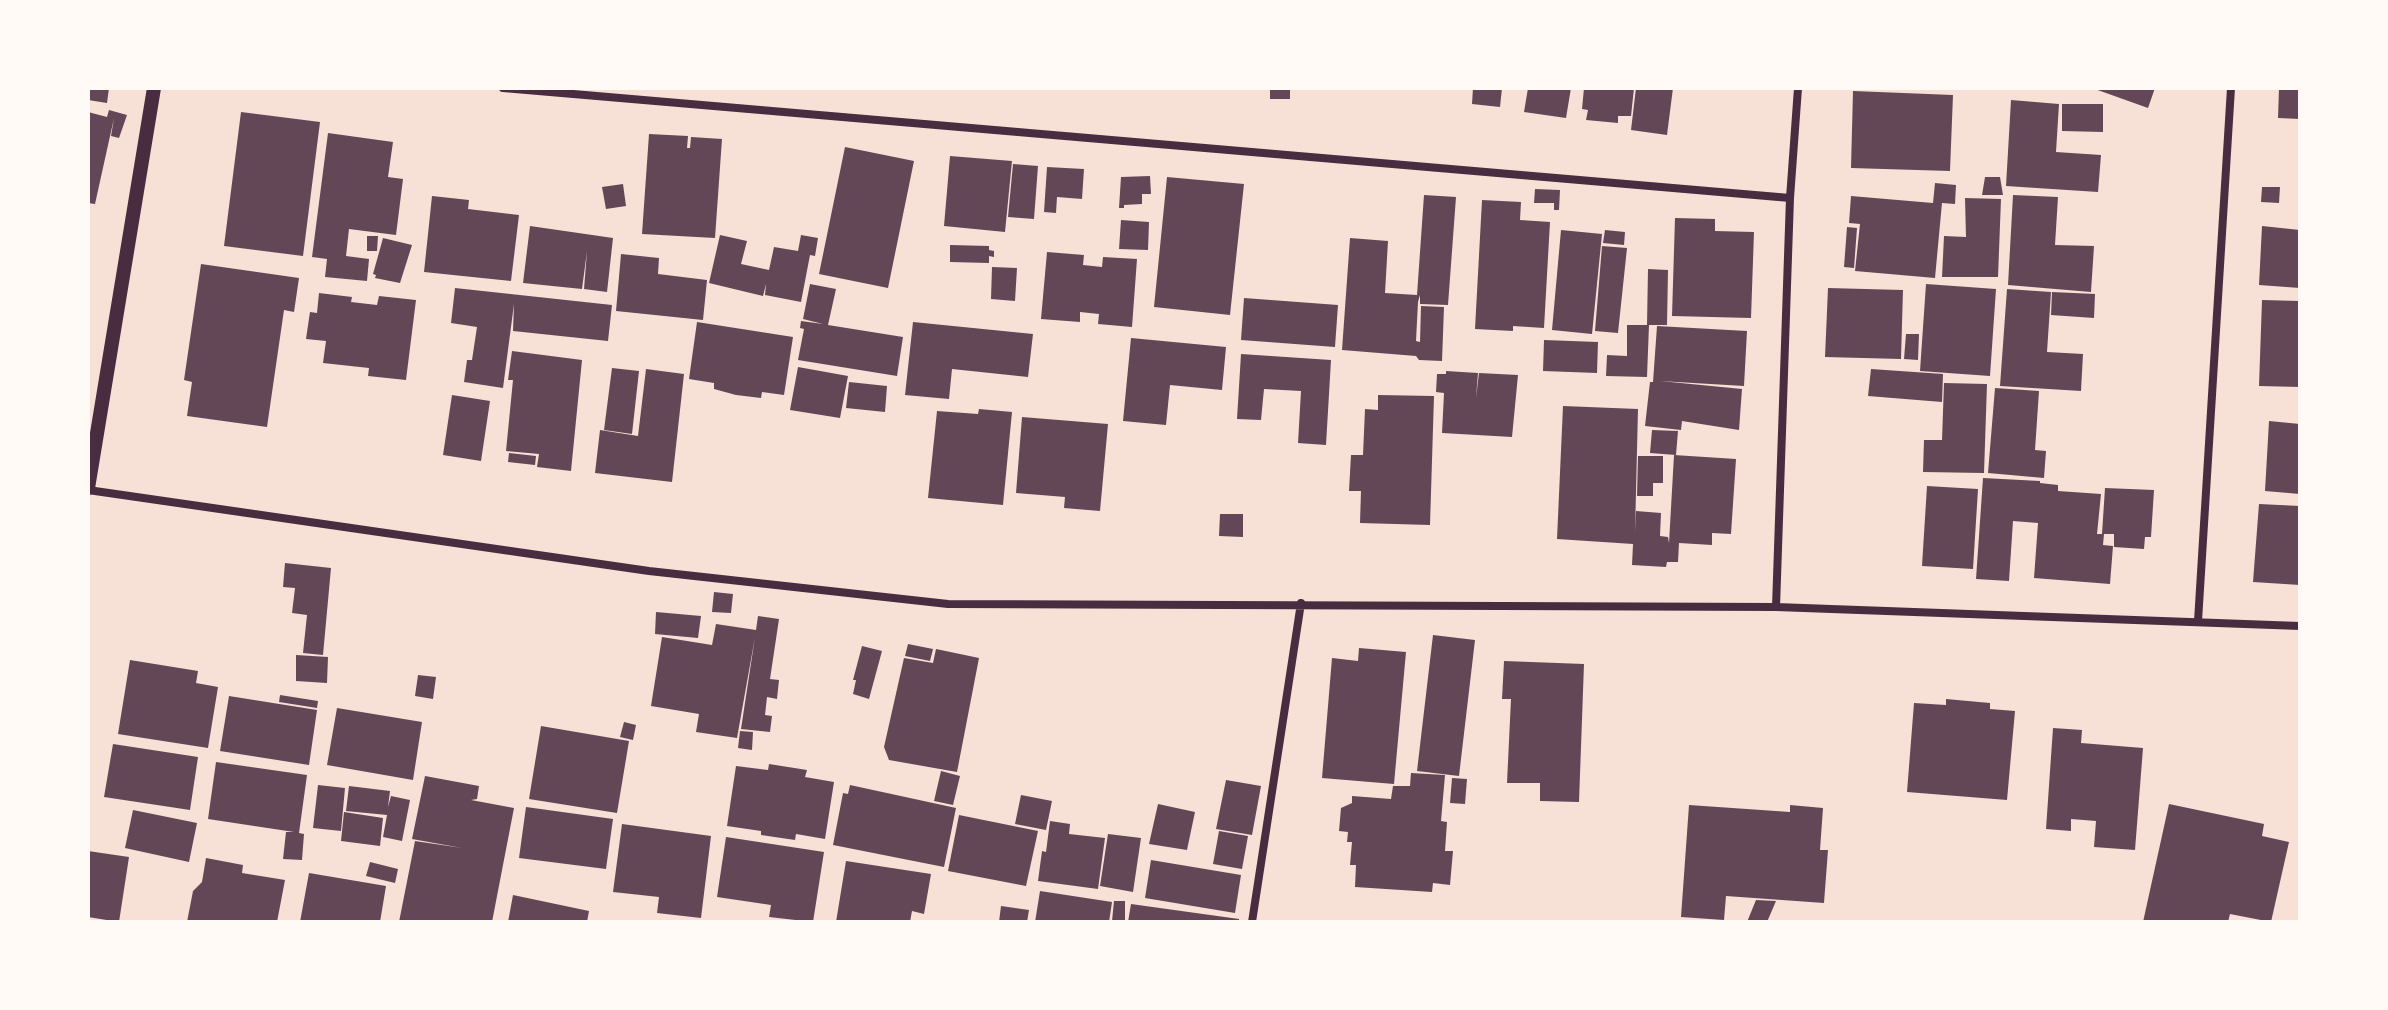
<!DOCTYPE html>
<html>
<head>
<meta charset="utf-8">
<style>
	body { margin:0 }
	#map { position:relative; width:2388px; height:1010px; overflow:hidden; background:#f7e1d7; font-family:Figtree,sans-serif }
	canvas { display:block }
	.frame { position:absolute; inset:0; border:90px solid #fffaf5; pointer-events:none }
</style>
</head>
<body>
<div id="map">
<canvas width="2388" height="1010"></canvas>
<div class="frame"></div>
</div>
<script>
const ctx = document.querySelector('canvas').getContext('2d');
ctx.lineJoin = 'round';
function fill(path, color) {
  ctx.fillStyle = color;
  ctx.fill(path, 'evenodd');
}
function shape(rows) {
  const path = new Path2D();
  for (const r of rows) {
    path.moveTo(r[0], r[1]);
    for (let i = 2; i < r.length; i += 2) path.lineTo(r[i], r[i + 1]);
  }
  return path;
}
function strokePath(path, color, width, dash) {
  ctx.strokeStyle = color;
  ctx.lineWidth = width;
  ctx.lineCap = dash ? 'butt' : 'round';
  ctx.setLineDash(dash || []);
  ctx.stroke(path);
}
const building = shape([
	[88,88,109,88,107,103,88,100],
	[1270,88,1290,88,1290,99,1270,99],
	[1473,88,1502,88,1500,107,1472,104],
	[1528,88,1571,88,1566,118,1524,112],
	[1584,88,1634,88,1631,116,1618,116,1618,123,1586,120,1588,110,1582,109],
	[1636,88,1673,88,1667,135,1631,130],
	[2092,88,2155,88,2148,108],
	[2279,88,2300,88,2300,119,2278,118],
	[1853,91,1953,95,1950,171,1851,168],
	[2011,100,2059,104,2056,152,2101,155,2098,192,2006,186],
	[2062,104,2103,104,2103,132,2062,131],
	[109,110,127,115,119,138,111,136,114,118,95,204,88,203,88,112,107,117],
	[241,112,320,122,303,256,224,246],
	[328,133,393,142,388,177,403,179,396,235,349,229,346,256,369,259,367,281,325,277,327,259,312,257],
	[649,134,688,136,687,148,690,148,691,137,722,139,715,238,642,234],
	[845,147,914,161,888,288,819,274],
	[950,156,1012,161,1005,232,944,226],
	[1013,164,1038,166,1034,219,1008,217],
	[1047,167,1084,169,1082,199,1057,197,1056,213,1044,212],
	[1150,176,1151,194,1142,194,1142,204,1124,205,1124,208,1119,208,1121,177],
	[1167,177,1244,184,1230,315,1154,307],
	[1985,177,2000,177,2003,195,1982,195],
	[1935,183,1956,185,1955,204,1942,203,1935,278,1855,271,1860,224,1849,223,1851,196,1933,203],
	[623,184,626,206,606,209,602,187],
	[2262,187,2280,187,2279,203,2261,202],
	[1535,189,1560,190,1559,210,1554,210,1554,203,1534,203],
	[1424,195,1456,197,1448,305,1420,304,1420,295,1418,302,1416,341,1420,342,1421,306,1444,307,1442,361,1419,360,1416,356,1342,350,1350,238,1388,241,1385,293,1417,295],
	[2013,195,2058,197,2055,245,2094,246,2091,292,2008,285],
	[432,196,469,200,468,209,519,215,511,281,424,272],
	[1965,198,2001,199,1998,277,1942,277,1944,236,1966,237],
	[1482,200,1521,202,1520,220,1550,222,1544,328,1513,326,1513,331,1475,329],
	[1675,218,1715,219,1715,231,1754,232,1751,318,1672,316],
	[1121,220,1149,222,1148,250,1119,249],
	[530,226,613,238,607,292,584,289,587,251,582,289,523,283],
	[2262,226,2300,230,2300,288,2259,285],
	[1847,227,1857,228,1854,268,1844,267],
	[1561,230,1602,234,1592,334,1552,330],
	[1605,230,1625,232,1624,245,1603,243],
	[720,235,747,241,741,264,769,270,774,247,798,251,801,235,818,238,815,256,810,255,801,302,765,295,766,284,763,296,709,283],
	[367,236,378,236,377,251,367,251],
	[383,238,412,245,400,283,375,278,376,275,373,274],
	[950,245,989,246,989,250,994,251,994,257,989,256,989,263,950,262],
	[1602,246,1627,248,1618,333,1595,331],
	[1047,252,1084,255,1083,265,1102,267,1103,257,1137,259,1132,327,1098,324,1099,314,1080,312,1080,322,1041,319],
	[621,254,659,258,658,274,707,280,703,320,616,311],
	[201,264,299,278,294,312,284,310,267,427,187,416,192,382,184,380],
	[992,267,1017,268,1015,301,991,299],
	[1648,269,1668,270,1667,325,1649,325,1647,377,1606,376,1607,355,1627,356,1627,325,1647,325],
	[810,284,836,289,828,325,903,337,897,376,798,360,804,329,800,328,801,321,823,324,803,319],
	[1926,284,1996,289,1990,376,1920,371],
	[455,288,612,305,608,341,513,331,514,304,503,388,464,382,467,360,472,360,477,327,451,323],
	[1828,288,1903,290,1901,359,1825,357],
	[2007,289,2051,292,2047,352,2083,354,2081,391,2000,386],
	[2052,292,2095,294,2094,318,2051,315],
	[319,293,352,297,351,302,377,305,379,296,416,300,406,380,368,376,369,368,323,363,326,341,306,339,310,312,317,313],
	[1244,298,1338,305,1335,347,1241,340],
	[2262,300,2300,301,2300,387,2259,386],
	[697,322,793,337,784,395,762,392,761,398,736,395,714,389,714,383,689,379],
	[913,322,1033,334,1028,377,952,369,949,399,905,395],
	[1657,326,1747,331,1744,386,1660,381,1742,389,1739,430,1682,421,1681,430,1645,426,1650,382,1653,382],
	[1906,334,1919,334,1918,360,1904,359],
	[1131,338,1226,347,1222,390,1170,385,1166,425,1123,421],
	[1544,340,1598,342,1597,373,1543,371],
	[512,351,582,360,571,471,537,467,539,454,506,451,513,380,508,380],
	[1241,354,1331,360,1326,445,1298,443,1301,391,1264,389,1261,420,1237,419],
	[798,367,848,376,840,418,790,410],
	[612,368,639,371,632,434,604,430],
	[646,369,684,374,672,482,595,473,600,430,638,436],
	[1871,369,1943,374,1942,402,1868,396],
	[1446,371,1478,373,1476,398,1479,373,1518,375,1512,437,1442,433,1444,393,1436,392,1437,374,1446,374],
	[849,382,887,386,885,412,846,408],
	[1944,383,1987,384,1984,473,1923,472,1924,440,1942,440],
	[1995,388,2039,391,2035,450,2046,451,2044,478,1988,473],
	[452,395,490,401,481,461,443,455],
	[1378,395,1434,396,1430,525,1360,523,1361,491,1349,491,1351,455,1363,455,1365,409,1378,410],
	[1563,406,1638,409,1635,533,1636,511,1661,513,1660,536,1668,537,1669,543,1674,455,1736,459,1731,534,1712,533,1712,545,1679,543,1678,562,1667,562,1666,567,1632,565,1633,544,1557,539],
	[979,409,1012,412,1003,505,928,498,937,411,978,414],
	[1022,417,1108,424,1100,511,1064,508,1065,497,1016,493],
	[2269,421,2300,424,2300,494,2265,491],
	[1652,430,1678,431,1676,455,1650,453],
	[509,453,536,456,535,465,508,462],
	[1638,456,1663,456,1663,483,1653,483,1653,496,1637,496],
	[1983,478,2040,481,2040,483,2058,485,2058,491,2101,494,2097,534,2102,534,2105,488,2154,490,2151,537,2145,537,2144,549,2114,547,2114,534,2104,534,2103,545,2113,546,2110,584,2034,578,2038,523,2013,521,2009,581,1976,579],
	[1927,486,1978,489,1973,569,1922,566],
	[2259,504,2300,506,2300,585,2253,582],
	[1220,514,1243,514,1243,537,1219,536],
	[285,563,331,568,323,655,303,653,307,615,292,613,295,588,283,587],
	[714,592,733,594,731,613,712,612],
	[656,612,701,616,698,638,655,634],
	[758,616,779,619,770,679,779,680,777,699,767,697,765,715,772,716,770,732,741,729,755,637,737,738,696,732,699,714,651,706,662,637,712,645,716,624,756,630],
	[1433,635,1475,640,1459,776,1417,771],
	[908,644,933,649,930,661,905,656],
	[862,646,882,651,869,699,853,694,856,680,853,680],
	[1359,648,1406,652,1394,784,1322,778,1332,658,1358,661],
	[936,649,979,658,957,772,889,760,884,747,904,658,933,663],
	[296,655,328,657,327,683,296,681],
	[130,660,198,671,196,683,218,687,208,748,118,734],
	[1504,661,1584,664,1579,802,1540,801,1540,783,1507,783,1511,699,1502,699],
	[418,675,436,677,433,699,415,696],
	[280,695,318,701,317,708,279,702],
	[229,696,317,710,309,765,220,751],
	[1946,699,1990,703,1990,709,2015,711,2007,800,1907,792,1914,703,1946,705],
	[337,708,422,722,413,780,327,765],
	[624,722,636,725,633,740,620,737],
	[541,726,629,741,617,813,529,799],
	[2053,728,2082,730,2081,743,2143,748,2135,850,2094,847,2096,821,2071,819,2071,831,2046,829],
	[740,731,753,732,752,750,738,748],
	[113,744,198,757,190,810,104,797],
	[216,762,307,775,299,833,304,834,302,860,283,859,286,832,294,832,208,819],
	[769,764,807,770,805,777,834,782,825,839,796,834,795,840,761,835,761,831,727,826,736,766,768,770],
	[941,771,960,776,953,805,934,801],
	[1411,773,1445,775,1441,821,1447,822,1445,851,1453,851,1450,885,1433,883,1432,892,1355,887,1356,865,1350,865,1352,842,1347,842,1348,832,1339,831,1341,808,1352,803,1352,796,1391,799,1393,786,1410,786],
	[425,776,479,786,477,799,471,800,514,808,492,922,399,922,415,841,462,848,412,839],
	[1452,778,1467,779,1465,804,1450,803],
	[1226,780,1261,786,1252,835,1216,829],
	[318,785,345,788,341,831,313,828],
	[850,785,956,808,944,867,833,845,843,793,848,794],
	[349,786,390,791,388,807,391,796,410,800,402,841,383,837,387,815,346,811],
	[1021,795,1052,801,1046,830,1015,824],
	[1158,804,1195,812,1187,850,1149,844],
	[2169,804,2264,824,2262,836,2289,842,2271,922,2230,914,2228,922,2143,922],
	[1689,805,1790,812,1790,805,1823,808,1820,850,1828,850,1824,903,1726,896,1724,920,1681,917],
	[526,807,613,819,606,869,519,858],
	[133,810,197,823,189,862,125,848],
	[344,812,383,818,380,846,341,841],
	[959,815,1038,831,1026,886,948,871],
	[1050,821,1070,824,1069,834,1105,838,1098,889,1038,881,1042,851,1046,852],
	[622,824,711,836,701,918,657,913,659,897,613,892],
	[1219,831,1248,836,1242,869,1213,864],
	[1108,834,1141,838,1133,892,1100,886],
	[726,837,824,852,813,922,769,917,771,905,717,897],
	[88,851,129,857,119,922,88,917],
	[206,858,243,865,242,873,285,880,277,922,187,922,193,891,202,882],
	[1151,860,1241,875,1235,913,1145,898],
	[846,861,931,874,924,914,912,911,910,922,836,922],
	[370,862,398,869,395,883,366,876],
	[309,873,386,886,380,922,300,922],
	[1040,891,1112,902,1109,922,1035,922],
	[513,895,589,911,587,922,508,922],
	[1756,900,1776,901,1767,922,1747,922],
	[1114,901,1125,901,1125,921,1112,921],
	[1131,904,1239,919,1239,922,1128,922],
	[1001,906,1029,910,1027,922,999,922]
]);
const minor = shape([
	[503,88,1790,198],
	[88,490,649,571,948,604,1776,607,2300,626],
	[1776,607,1790,198,1798,88],
	[2198,621,2231,88],
	[1252,922,1301,603]
]);
const tertiary = shape([
	[88,488,154,88]
]);
fill(building, '#644757');
strokePath(minor, '#4a2c40', 8);
strokePath(tertiary, '#4a2c40', 14);
</script>
</body>
</html>
